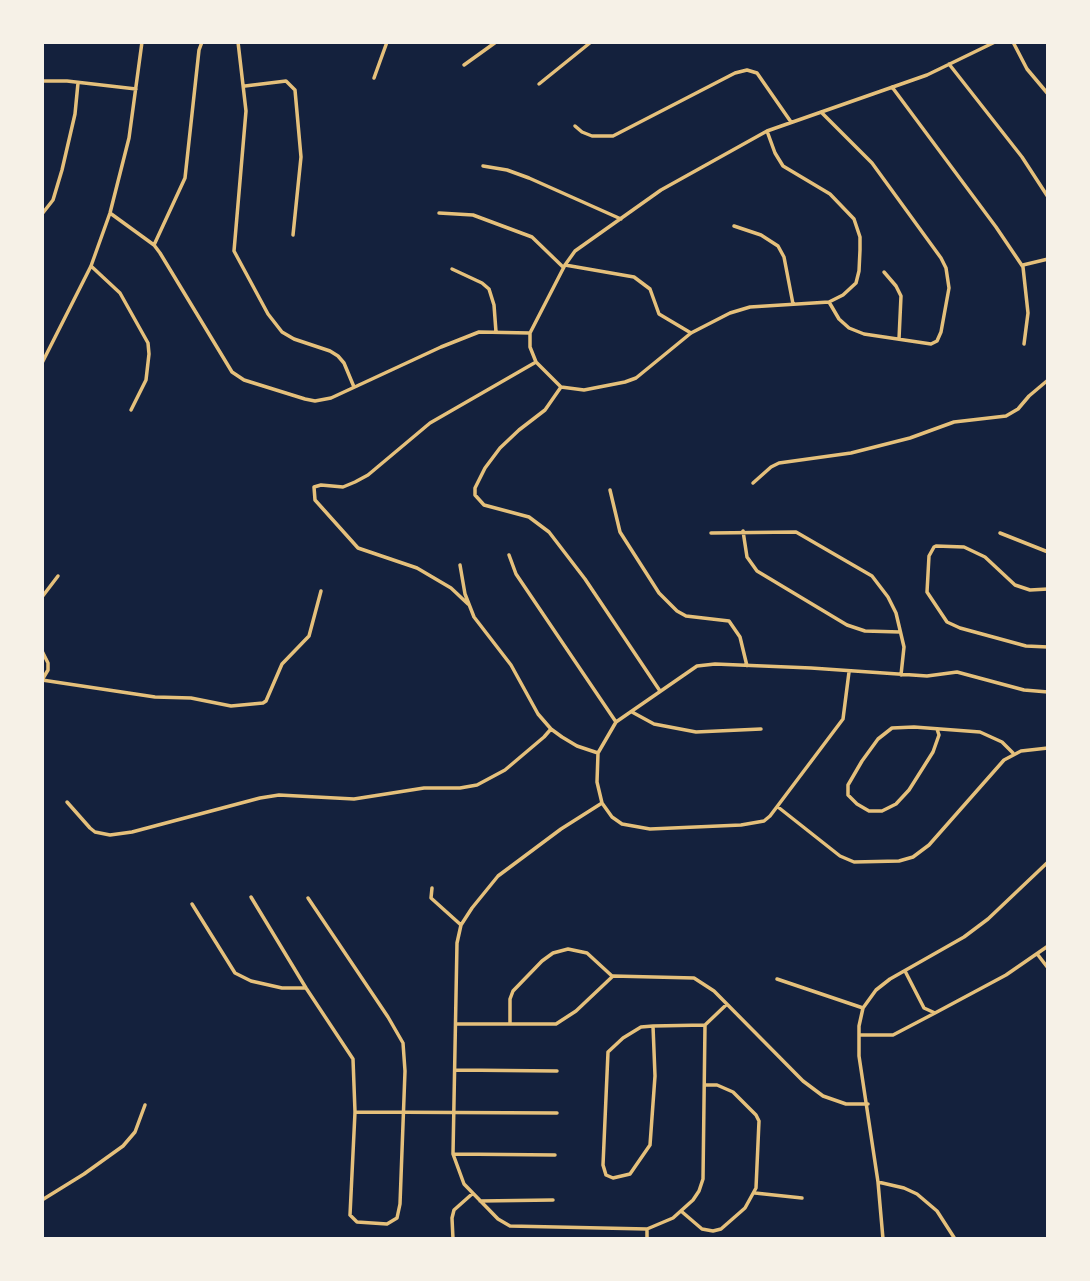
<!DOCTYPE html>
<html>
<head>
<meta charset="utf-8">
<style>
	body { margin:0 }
	#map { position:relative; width:1090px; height:1281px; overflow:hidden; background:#14213d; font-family:Ubuntu,sans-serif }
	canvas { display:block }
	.frame { position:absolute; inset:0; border:44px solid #f6f1e7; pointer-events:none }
</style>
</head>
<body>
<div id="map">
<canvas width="1090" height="1281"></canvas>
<div class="frame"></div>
</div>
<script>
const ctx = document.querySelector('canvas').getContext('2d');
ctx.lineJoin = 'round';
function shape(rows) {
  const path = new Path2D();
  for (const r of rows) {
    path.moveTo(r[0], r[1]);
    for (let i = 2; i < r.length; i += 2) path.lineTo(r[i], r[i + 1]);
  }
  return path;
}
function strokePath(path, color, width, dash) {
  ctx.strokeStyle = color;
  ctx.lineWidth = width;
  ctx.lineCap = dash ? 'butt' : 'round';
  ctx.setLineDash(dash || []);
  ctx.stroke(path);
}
const minor = shape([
	[238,42,246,111,234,251,268,314,282,332,294,339,330,351,338,356,344,363,354,387],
	[1013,42,1027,69,1048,94],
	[949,64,1022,157,1048,197],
	[464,65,496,42],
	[374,78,387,42],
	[42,81,67,81,136,89],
	[539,84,591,42],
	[245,86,286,81,295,90,301,157,293,235],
	[892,87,996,227,1023,267,1028,313,1024,344],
	[821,112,872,163,941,258,946,268,949,288,941,332,937,341,931,344,864,334,849,328,839,319,829,302],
	[575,126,582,132,592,136,613,136,735,73,747,70,757,73,791,122],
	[767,131,775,153,783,166,830,194,854,219,860,237,860,250,859,271,856,283,843,295,829,302,750,307,730,313,691,333,636,378,625,382,584,390,561,387,536,362,530,347,530,333,565,265,575,251,661,190,767,131,927,75,995,42],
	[483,166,507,170,529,178,621,219],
	[110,213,154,245,160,253,232,372,244,380,305,399,315,401,331,398,441,347,479,332,530,333],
	[439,213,473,215,532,237,563,267],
	[42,214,53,200,62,170,75,114,78,83],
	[734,226,761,235,778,246,784,257,793,304],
	[154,245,185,178,199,50,202,42],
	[565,265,634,277,650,289,659,314,691,333],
	[1023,265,1048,259],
	[91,266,120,293,148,343,149,354,146,380,131,410],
	[452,269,482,283,489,289,494,305,496,332],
	[884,272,896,286,901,296,899,339],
	[42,363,91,266,110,213,129,138,142,42],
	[561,387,545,410,519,430,500,448,485,468,475,488,475,495,484,505,529,517,549,532,585,579,660,691],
	[753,483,771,467,779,463,851,453,910,438,954,422,1006,416,1018,409,1029,396,1048,380],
	[610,490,620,532,659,593,677,611,686,616,729,621,740,637,747,666],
	[743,531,747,557,757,571,847,625,865,631,900,632],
	[711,533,796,532,872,576,888,597,896,613,904,647,901,675],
	[1000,533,1048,552],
	[509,555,516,574,616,722],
	[460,565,465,594,474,617,511,665,538,714,551,729,562,737,577,746,598,753],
	[1048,589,1030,590,1015,585,985,557,964,547,936,546,934,547,929,556,927,592,947,622,960,628,1026,646,1048,647],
	[42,597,58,576],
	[468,604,451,588,417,568,358,548,315,500,314,487,321,485,343,487,355,482,368,475,430,423,536,362],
	[42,651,48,663,48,670,42,680],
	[849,672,843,719,770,816,764,821,741,825,650,829,622,824,612,817,602,803,597,782,598,753,616,722,697,666,715,664,811,668,927,676,957,672,1024,690,1048,692],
	[42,680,155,697,191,698,231,706,263,703,266,701,282,664,309,636,321,591],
	[632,712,654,724,696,732,761,729],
	[937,729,939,735,933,752,909,790,896,804,882,811,869,811,857,804,848,795,848,785,862,761,878,739,892,728,914,727,980,732,1002,742,1013,753],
	[67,802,90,828,95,832,110,835,132,832,260,798,279,795,354,799,424,788,460,788,477,785,505,770,544,737,551,729],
	[602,803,561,829,498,876,472,908,461,925,457,943,453,1154,464,1184,498,1219,510,1226,647,1229,673,1218,693,1200,699,1191,703,1179,705,1025,726,1005],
	[778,807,840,856,854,862,899,861,913,857,929,845,1004,760,1021,751,1048,748],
	[432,888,431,898,461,925],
	[251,897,306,988,353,1059,355,1112,350,1215,357,1222,387,1224,397,1218,400,1204,405,1071,403,1043,388,1017,308,898],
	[192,904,235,973,251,981,282,988,306,988],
	[1038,955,1048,968],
	[905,971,924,1008,935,1013,1006,975,1048,946],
	[777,979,863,1008],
	[457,1024,556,1024,576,1011,613,976,694,978,714,991,803,1081,823,1096,846,1104,868,1104],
	[510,1024,510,999,513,991,542,961,553,953,568,949,587,953,612,976],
	[653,1026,655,1076,650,1145,630,1174,613,1178,606,1175,603,1165,608,1052,623,1038,641,1027,653,1026,705,1025],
	[859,1035,893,1035,935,1013],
	[455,1070,557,1071],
	[355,1112,557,1113],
	[453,1154,555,1155],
	[878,1182,904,1188,917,1194,937,1211,955,1239],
	[755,1193,802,1198],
	[42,1200,84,1174,123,1146,135,1132,145,1105],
	[480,1201,553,1200],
	[681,1211,702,1229,713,1231,721,1229,745,1208,756,1188,759,1121,756,1115,733,1092,717,1085,705,1085],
	[647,1229,647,1239],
	[453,1239,452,1218,454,1210,472,1194],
	[883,1239,878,1182,859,1056,859,1026,863,1008,876,990,890,979,964,937,988,919,1048,862]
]);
strokePath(minor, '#e5c07b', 3.5);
</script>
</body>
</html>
